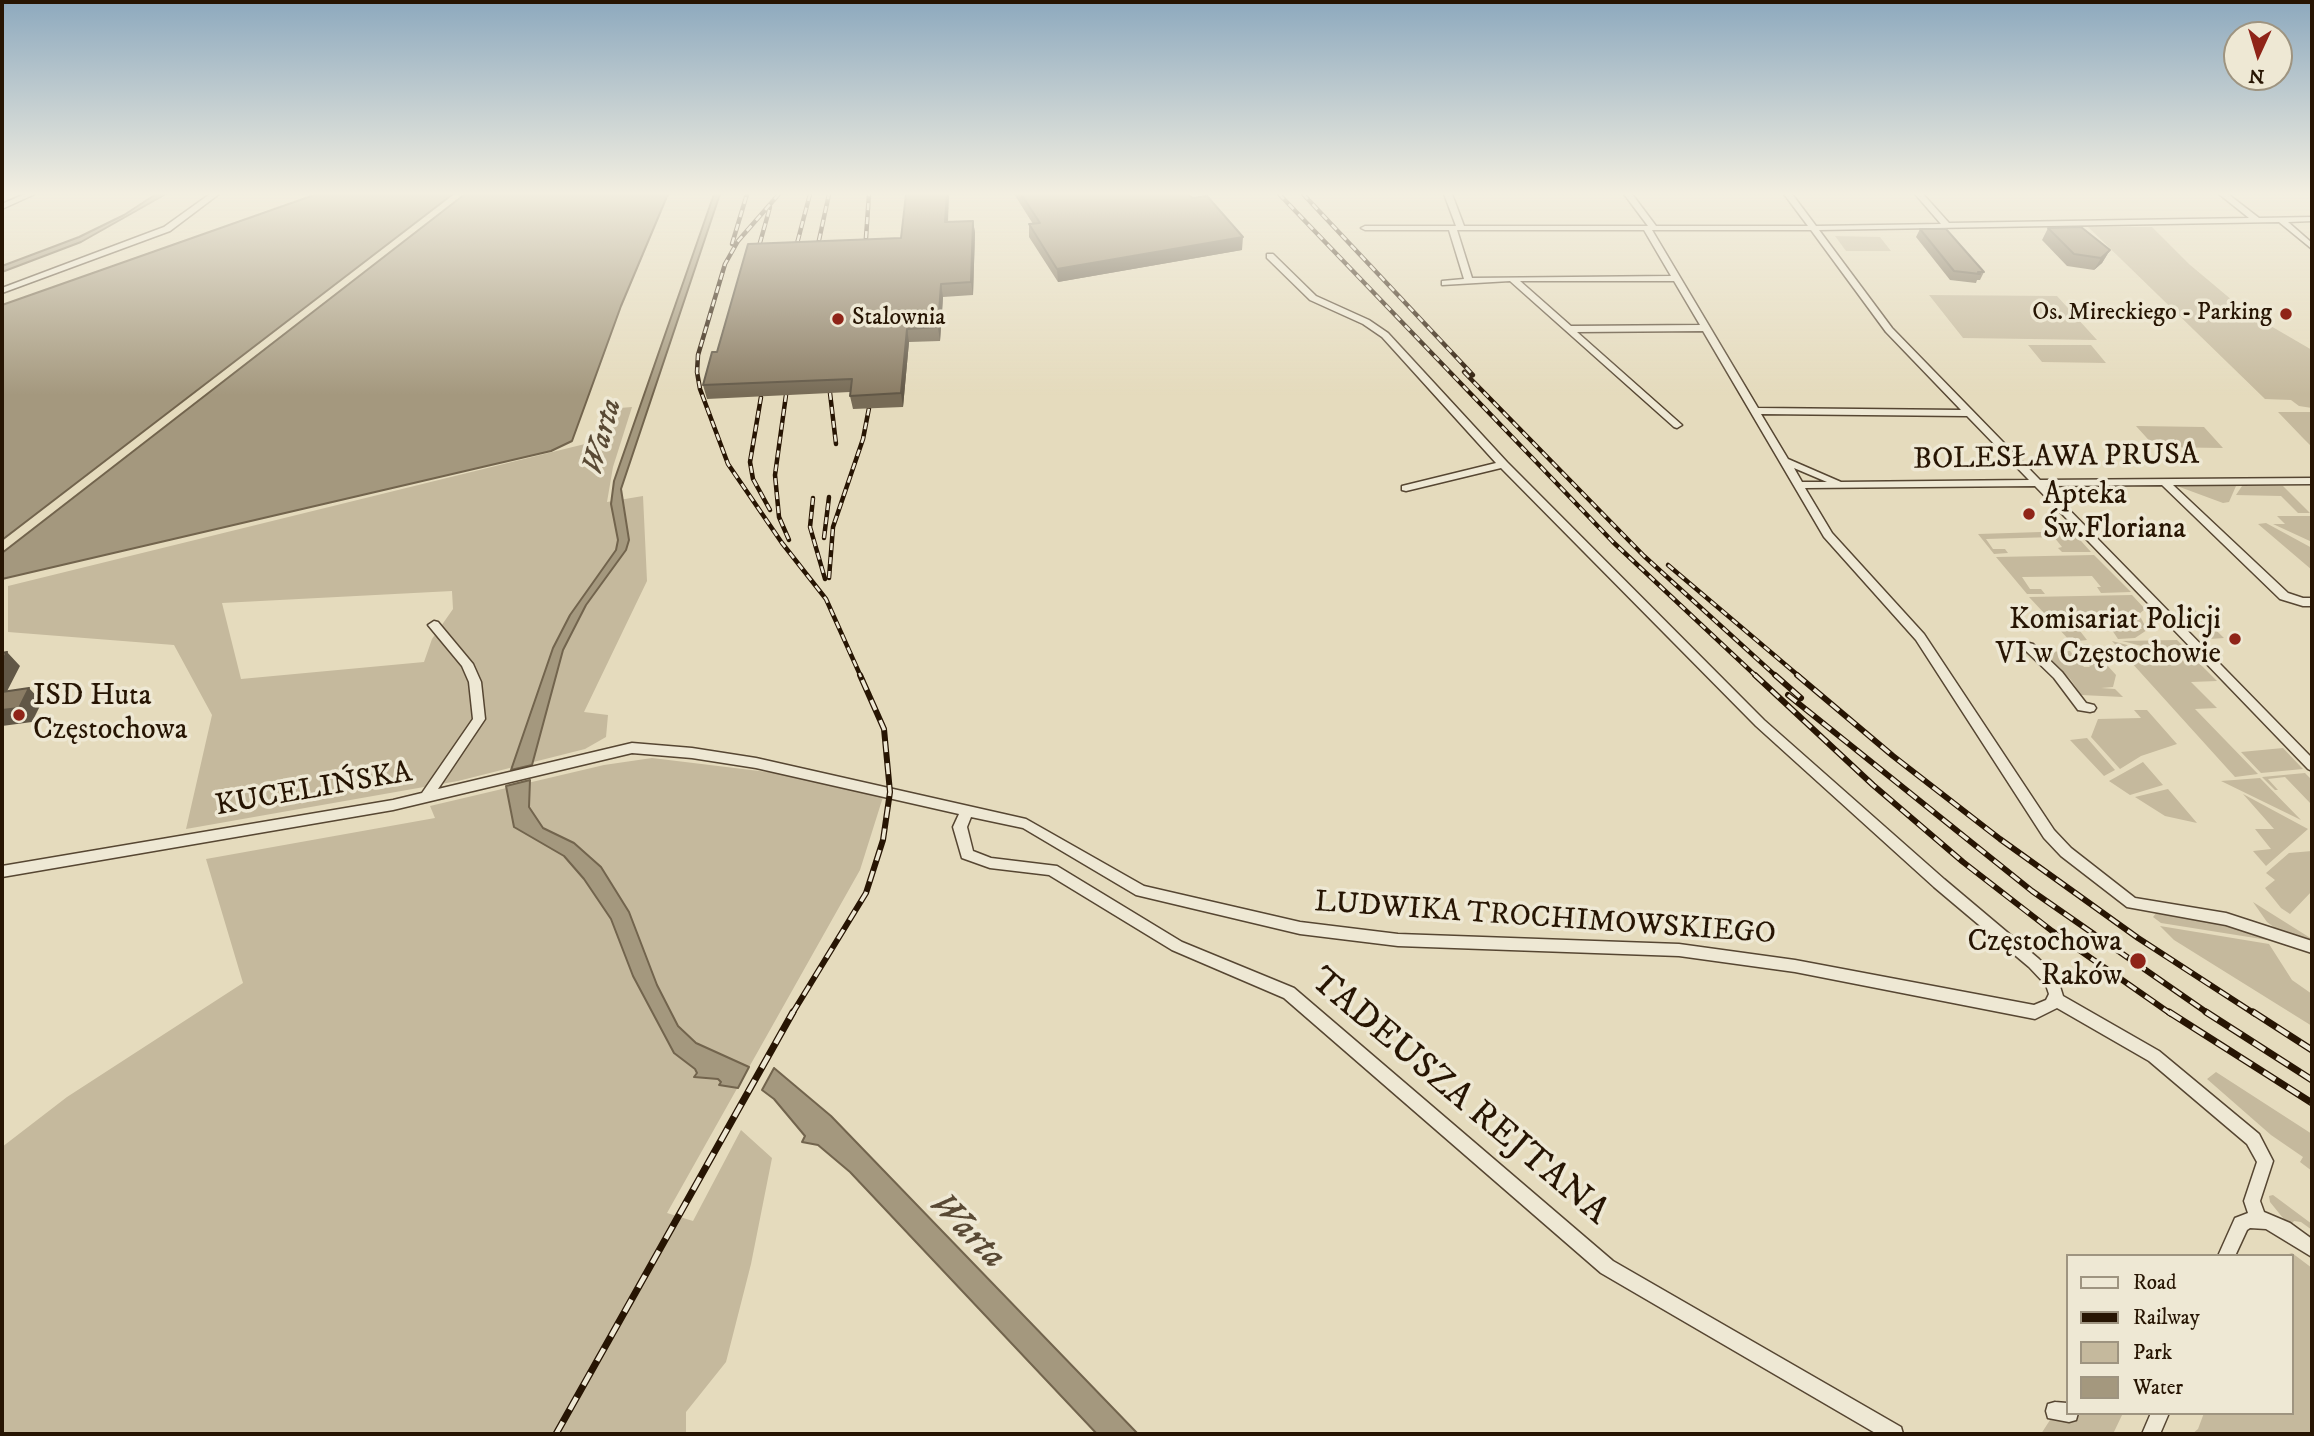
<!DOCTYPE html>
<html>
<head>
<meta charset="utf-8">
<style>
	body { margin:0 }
	#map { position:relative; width:2314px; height:1436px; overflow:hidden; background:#e5dbbd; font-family:"IM FELL DW Pica",serif }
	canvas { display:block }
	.frame { position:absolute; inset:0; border:4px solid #271503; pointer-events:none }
	.legend { position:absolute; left:2066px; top:1254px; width:228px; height:161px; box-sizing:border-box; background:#eee8d4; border:2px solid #9e9480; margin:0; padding:9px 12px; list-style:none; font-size:21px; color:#271503 }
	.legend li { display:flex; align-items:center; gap:14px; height:35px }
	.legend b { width:35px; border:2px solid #9e9480 }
	.north { position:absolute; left:2223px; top:21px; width:70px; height:70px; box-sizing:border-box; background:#eee8d4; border:2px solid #9e9480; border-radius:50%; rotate:184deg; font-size:19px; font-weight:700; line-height:28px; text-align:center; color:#271503 }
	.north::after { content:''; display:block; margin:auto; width:24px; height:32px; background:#8f2418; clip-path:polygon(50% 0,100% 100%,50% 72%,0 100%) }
</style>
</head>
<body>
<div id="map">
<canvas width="2314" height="1436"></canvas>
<div class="frame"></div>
<ul class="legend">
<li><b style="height:9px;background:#eee8d4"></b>Road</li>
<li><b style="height:9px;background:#271503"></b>Railway</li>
<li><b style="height:19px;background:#c5b99d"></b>Park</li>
<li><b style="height:19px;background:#a4987e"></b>Water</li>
</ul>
<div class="north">N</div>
</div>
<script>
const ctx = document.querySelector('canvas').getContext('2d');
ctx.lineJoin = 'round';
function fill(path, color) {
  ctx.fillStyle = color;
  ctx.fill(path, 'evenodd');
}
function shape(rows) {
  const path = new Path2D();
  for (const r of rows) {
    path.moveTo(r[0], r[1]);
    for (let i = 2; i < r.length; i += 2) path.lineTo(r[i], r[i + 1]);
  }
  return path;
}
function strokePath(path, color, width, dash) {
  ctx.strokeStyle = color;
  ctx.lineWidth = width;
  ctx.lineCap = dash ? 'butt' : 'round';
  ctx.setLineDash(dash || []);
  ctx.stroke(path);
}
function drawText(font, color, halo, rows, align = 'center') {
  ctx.font = font + ' "IM FELL DW Pica",serif';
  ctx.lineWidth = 7;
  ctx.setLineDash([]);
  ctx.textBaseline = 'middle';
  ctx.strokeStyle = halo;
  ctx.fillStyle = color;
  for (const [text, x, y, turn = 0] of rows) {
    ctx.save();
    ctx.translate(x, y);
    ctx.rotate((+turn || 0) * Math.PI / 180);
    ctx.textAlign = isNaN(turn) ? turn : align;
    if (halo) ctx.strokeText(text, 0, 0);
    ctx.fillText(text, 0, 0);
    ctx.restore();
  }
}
const green = shape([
	[2088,227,2152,227,2189,264,2245,311,2312,350,2312,408,2299,406,2291,400,2265,399],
	[1835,236,1880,237,1891,251,1846,251],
	[1929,295,2057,296,2097,340,1963,338],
	[2028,345,2091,345,2106,363,2042,362],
	[632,407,613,467,607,502,643,496,647,581,584,712,608,715,606,737,585,749,458,781,186,829,212,715,174,645,8,632,8,586,589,443,608,409],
	[452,591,453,609,432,639,424,662,241,679,222,603],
	[2278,412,2312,412,2312,447,2302,437],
	[2136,426,2204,427,2223,448,2155,447],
	[2177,486,2236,486,2229,502,2223,503],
	[2242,486,2283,486,2310,513,2298,513,2281,496,2236,495],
	[2277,516,2312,516,2312,542,2273,524,2285,524],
	[2266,523,2312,548,2312,570,2258,524],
	[2072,531,2091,552,2062,552,2058,548,2062,547,2054,537,1986,539,1993,549,2005,549,2008,553,1994,554,1978,534],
	[2094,555,2131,592,2101,593,2097,587,2101,587,2092,576,2022,577,2030,589,2041,589,2045,594,2027,594,1996,557],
	[2132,595,2145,609,2139,614,2147,630,2135,638,2118,639,2112,630,2142,629,2132,617,2059,619,2068,631,2080,631,2087,640,2071,642,2029,597],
	[2190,605,2224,638,2210,639,2177,606],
	[2177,640,2197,660,2122,641],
	[2112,641,2200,664,2217,681,2191,682,2217,708,2195,709,2258,774,2235,777],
	[2088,644,2116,675,2113,687,2101,688,2115,689,2123,697,2081,695,2071,680,2043,652,2070,651,2084,667,2090,667,2073,645],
	[2134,710,2147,710,2177,744,2141,756,2120,769,2091,737,2098,719,2141,718],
	[2087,738,2115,770,2104,776,2070,740],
	[2283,748,2303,769,2261,773,2241,752],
	[652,758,784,774,883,797,860,870,667,1213,693,1221,741,1130,772,1158,751,1264,726,1362,686,1412,686,1434,2,1434,2,1147,67,1097,243,983,206,859,435,818,430,806,604,765],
	[2143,762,2163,785,2130,795,2109,781],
	[2305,773,2312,780,2312,805,2285,777,2268,779,2278,790,2275,790,2262,777],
	[2260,778,2301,820,2221,781],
	[2168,789,2197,823,2165,816,2135,797],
	[2243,794,2308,829,2266,866,2253,851,2271,849,2255,829,2274,829],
	[2312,851,2312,891,2290,914,2281,908,2265,888,2275,880,2266,873,2289,853],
	[2253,902,2312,939,2312,943,2279,931,2267,922],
	[2157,912,2225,923,2274,941,2161,923,2153,917],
	[2160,926,2269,944,2292,980,2312,994,2312,1026,2174,940],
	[2216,1072,2312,1134,2312,1171,2300,1162,2303,1157,2271,1135,2207,1079],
	[2273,1195,2312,1224,2312,1230,2301,1222,2294,1221,2291,1225,2287,1223,2270,1202,2269,1196],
	[2292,1253,2312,1268,2312,1434,2192,1434,2198,1429,2204,1413,2291,1413,2291,1256,2283,1256],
	[2082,1413,2123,1413,2113,1434,2041,1434,2050,1420,2073,1421]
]);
const water = shape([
	[156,194,166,194,81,242,2,272,2,266,79,237,124,215,156,194],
	[317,194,453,194,2,540,2,305,317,194],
	[465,194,668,194,621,306,572,441,551,451,2,579,2,553,465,194],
	[714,194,720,194,621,489,629,540,626,550,586,605,563,650,532,765,511,770,553,648,570,615,616,550,618,540,611,504,614,481,714,194],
	[530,780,529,807,543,828,574,843,601,867,629,912,657,985,678,1026,696,1043,749,1067,738,1088,719,1085,721,1082,718,1079,694,1077,697,1073,695,1069,674,1053,633,976,611,919,584,879,564,856,514,827,506,786,530,780],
	[774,1068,831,1116,1138,1434,1097,1434,850,1172,818,1145,802,1142,805,1136,774,1099,762,1090,774,1068]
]);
const minor = shape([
	[25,194,35,194,2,209,2,204,25,194],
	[210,194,219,194,170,231,2,293,2,288,164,227,210,194],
	[1444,194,1452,194,1464,226,1648,226,1624,194,1632,194,1656,226,1808,226,1784,194,1792,194,1816,226,1941,224,1915,194,1923,194,1949,223,2249,218,2219,194,2228,194,2259,218,2312,217,2312,221,2288,222,2312,243,2312,249,2279,222,1819,230,1892,328,2040,480,2312,478,2312,484,2173,485,2288,593,2303,598,2312,598,2312,606,2303,606,2280,599,2162,485,2046,486,2312,758,2312,771,2308,769,2035,486,1805,488,1832,533,1924,634,2054,830,2071,848,2135,898,2226,913,2312,941,2312,953,2226,925,2127,907,2061,856,2044,838,1916,640,1824,537,1703,331,1577,332,1682,425,1677,428,1674,427,1510,281,1442,285,1442,281,1464,279,1449,230,1365,230,1361,228,1365,226,1456,226,1444,194],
	[1457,230,1644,230,1671,276,1472,278,1457,230],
	[1652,230,1811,230,1886,332,1961,410,1758,408,1652,230],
	[1520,281,1674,281,1700,325,1571,326,1520,281],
	[1761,414,1967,416,2029,480,1841,482,1788,459,1761,414],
	[1794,468,1827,482,1802,482,1794,468],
	[1267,254,1273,254,1316,296,1369,320,1388,333,1507,462,1764,720,1944,879,2039,959,2057,977,2063,996,2159,1051,2259,1134,2273,1161,2260,1201,2264,1212,2290,1223,2312,1239,2312,1257,2266,1229,2250,1228,2247,1230,2235,1256,2218,1256,2235,1218,2248,1213,2244,1201,2257,1162,2247,1144,2149,1061,2057,1008,2035,1019,1795,972,1679,956,1398,946,1300,934,1136,895,1023,828,971,817,967,827,973,851,991,858,1057,866,1182,942,1294,988,1613,1261,1901,1427,1903,1434,1877,1434,1601,1273,1284,998,1172,950,1049,875,990,868,962,858,953,827,959,814,756,768,692,758,632,753,393,810,2,877,2,866,393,800,422,793,473,719,469,682,462,666,428,625,434,621,438,622,473,664,481,682,485,719,438,789,632,743,692,748,756,758,1026,819,1144,886,1300,922,1398,934,1679,944,1795,960,2034,1005,2046,1000,2049,994,2046,985,2029,967,1934,887,1756,726,1501,468,1406,491,1402,490,1402,486,1496,463,1382,337,1363,324,1310,300,1267,258,1267,254],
	[2029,643,2033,644,2062,672,2086,703,2094,705,2096,708,2094,711,2090,712,2078,710,2054,678,2025,650,2023,647,2029,643],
	[2055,1402,2067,1403,2067,1413,2078,1413,2076,1420,2069,1422,2048,1418,2046,1411,2048,1404,2055,1402],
	[2151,1413,2169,1413,2160,1434,2142,1434,2151,1413]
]);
const railFar2 = shape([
	[779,194,738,241,725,264,698,355,697,372,700,389,728,464,782,543,826,599,861,677],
	[1279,194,1613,542,1757,677],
	[1303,194,1473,375],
	[732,244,747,194],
	[865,252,869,194],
	[816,254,829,194],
	[794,255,810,194],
	[756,257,770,207],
	[1464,372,1644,556,1777,677],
	[830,393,836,444],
	[786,395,775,475,779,517,789,540],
	[761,397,750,462,753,479,770,510],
	[813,498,810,527,825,579],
	[824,538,829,497],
	[1668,565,1800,677],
	[829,578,833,527,863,439,869,408]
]);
const railFar1 = shape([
	[1755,675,1873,785,1963,862,2052,931,2171,1014],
	[1775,675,1801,698],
	[1797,675,1893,756,2000,839,2138,938,2255,1014],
	[1788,695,2032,891,2209,1014],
	[792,1014,866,893,883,840,890,792,884,729,860,675]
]);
const rail = shape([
	[2169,1012,2312,1103],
	[2206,1012,2312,1080],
	[2253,1012,2312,1050],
	[556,1434,793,1012]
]);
const wall = shape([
	[906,194,949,194,948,222,973,221,975,233,973,295,943,297,940,341,909,342,903,407,853,409,850,396,850,392,707,399,703,385,901,238],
	[1014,194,1189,194,1242,250,1058,282,1029,237,1029,224,1033,224],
	[2048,228,2110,250,2102,263,2094,270,2067,266,2042,240],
	[1920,229,1984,272,1980,280,1977,280,1976,283,1950,280,1916,237]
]);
const shadedWall = shape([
	[947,194,949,194,947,234,945,222],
	[973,221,975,233,973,295,971,282],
	[1243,237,1242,250,1058,282,1057,269],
	[2110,250,2102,263,2094,270,2101,258],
	[941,284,943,297,940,341,938,327],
	[907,329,909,342,903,407,901,393],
	[7,652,20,666,2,701,2,662],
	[29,688,42,702,32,722,2,726,2,710]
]);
const building = shape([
	[906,194,947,194,945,222,973,221,971,282,941,284,938,327,907,329,901,393,850,396,852,379,703,385,712,352,717,352,748,244,901,238,906,194],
	[1021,194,1189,194,1192,198,1207,196,1243,237,1057,269,1029,224,1040,223,1021,194],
	[2081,227,2110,250,2101,258,2074,254,2048,228,2081,227],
	[1920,229,1946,229,1984,272,1978,272,1980,274,1954,271,1920,229],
	[7,652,2,662,2,653,7,652],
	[29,688,19,708,2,710,2,692,29,688]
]);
const markers = [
	[2286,314,7,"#8f2418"],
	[838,319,7,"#8f2418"],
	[2029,514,7,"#8f2418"],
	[2235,639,7,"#8f2418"],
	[19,715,7,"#8f2418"],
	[2138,961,9,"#8f2418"]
];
const farPoinames = [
	["Os. Mireckiego - Parking",2272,314],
	["Stalownia",852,319,"left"]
];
const streetNames = [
	["BOLESŁAWA PRUSA",2056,459,-1],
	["KUCELIŃSKA",314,791,-10],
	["LUDWIKA TROCHIMOWSKIEGO",1545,920,4]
];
const poiNames = [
	["Apteka",2043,497],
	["Św.Floriana",2043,531],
	["Komisariat Policji",2221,622,"right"],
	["VI w Częstochowie",2221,656,"right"],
	["ISD Huta",33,698],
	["Częstochowa",33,732],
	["Częstochowa",2122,944,"right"],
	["Raków",2122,978,"right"]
];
const waterNames = [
	["Warta",604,437,-75]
];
const nearStreetnames = [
	["TADEUSZA REJTANA",1458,1098,40]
];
const nearWaternames = [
	["Warta",966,1232,45]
];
fill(green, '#c5b99d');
fill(water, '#a4987e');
strokePath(water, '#72644d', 2);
strokePath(minor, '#564632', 3);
fill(minor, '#eee8d4');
strokePath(railFar2, '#271503', 4.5);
strokePath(railFar1, '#271503', 6);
strokePath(rail, '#271503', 7);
strokePath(railFar2, '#eee8d4', 2.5, [7]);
strokePath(railFar1, '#eee8d4', 3.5, [11]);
strokePath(rail, '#eee8d4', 4.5, [14]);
fill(wall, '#776b56');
fill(shadedWall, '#615746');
fill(building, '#8a7c64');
strokePath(building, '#615746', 2);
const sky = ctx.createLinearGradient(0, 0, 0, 395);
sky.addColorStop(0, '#8da9be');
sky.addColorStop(0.49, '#f3efe1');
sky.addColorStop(1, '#f3efe100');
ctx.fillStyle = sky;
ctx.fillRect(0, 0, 2314, 395);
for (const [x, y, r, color] of markers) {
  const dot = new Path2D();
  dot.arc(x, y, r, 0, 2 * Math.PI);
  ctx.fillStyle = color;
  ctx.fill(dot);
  strokePath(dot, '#eee8d4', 2.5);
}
drawText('24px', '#271503', '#eee8d4', farPoinames, 'right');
drawText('30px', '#271503', '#eee8d4', streetNames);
drawText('30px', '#271503', '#eee8d4', poiNames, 'left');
drawText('italic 32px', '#594934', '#eee8d4', waterNames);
drawText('37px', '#271503', '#eee8d4', nearStreetnames);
drawText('italic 38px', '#594934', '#eee8d4', nearWaternames);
</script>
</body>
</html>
